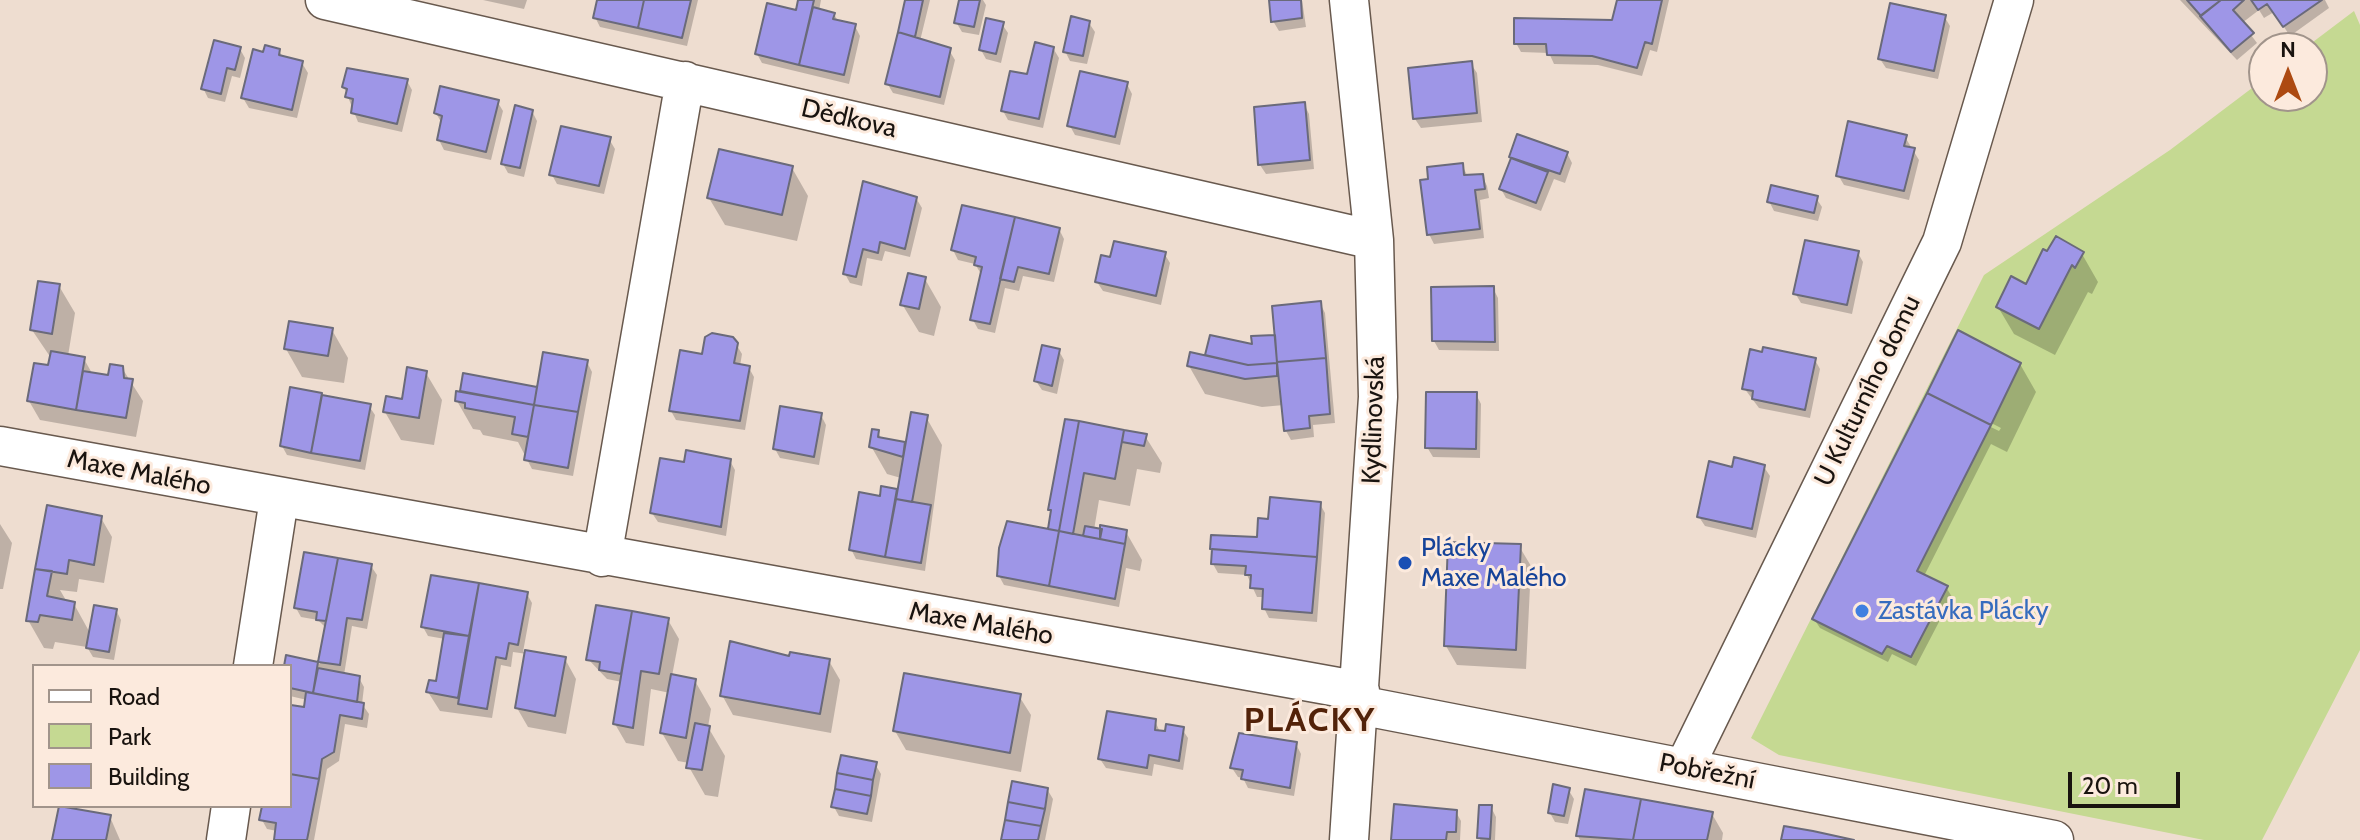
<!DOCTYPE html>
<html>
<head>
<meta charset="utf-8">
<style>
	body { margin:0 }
	#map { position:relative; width:2360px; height:840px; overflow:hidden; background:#eeddd0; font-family:Cabin,sans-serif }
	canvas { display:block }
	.legend { position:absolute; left:32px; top:664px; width:260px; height:144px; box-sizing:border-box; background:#fceadd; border:2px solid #a1948b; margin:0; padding:10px 14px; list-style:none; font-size:24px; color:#19130f }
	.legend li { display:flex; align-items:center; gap:16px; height:40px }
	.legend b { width:40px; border:2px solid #a1948b }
	.north { position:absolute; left:2248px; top:32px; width:80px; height:80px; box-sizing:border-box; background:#fceadd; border:2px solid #a1948b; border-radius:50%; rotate:0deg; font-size:22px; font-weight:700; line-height:32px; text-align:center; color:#19130f }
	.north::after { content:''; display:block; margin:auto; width:28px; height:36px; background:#ad4a11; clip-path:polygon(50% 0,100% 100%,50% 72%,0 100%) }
	.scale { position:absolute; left:2068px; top:772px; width:112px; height:36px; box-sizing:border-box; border:4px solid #19130f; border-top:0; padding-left:10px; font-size:24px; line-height:28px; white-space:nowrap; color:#19130f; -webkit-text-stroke:6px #fceadd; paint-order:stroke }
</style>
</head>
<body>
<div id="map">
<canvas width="2360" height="840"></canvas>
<ul class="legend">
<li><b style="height:10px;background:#fff"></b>Road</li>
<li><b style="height:22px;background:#c5d992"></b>Park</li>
<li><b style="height:22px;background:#9e96e7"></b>Building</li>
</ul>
<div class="north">N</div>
<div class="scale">20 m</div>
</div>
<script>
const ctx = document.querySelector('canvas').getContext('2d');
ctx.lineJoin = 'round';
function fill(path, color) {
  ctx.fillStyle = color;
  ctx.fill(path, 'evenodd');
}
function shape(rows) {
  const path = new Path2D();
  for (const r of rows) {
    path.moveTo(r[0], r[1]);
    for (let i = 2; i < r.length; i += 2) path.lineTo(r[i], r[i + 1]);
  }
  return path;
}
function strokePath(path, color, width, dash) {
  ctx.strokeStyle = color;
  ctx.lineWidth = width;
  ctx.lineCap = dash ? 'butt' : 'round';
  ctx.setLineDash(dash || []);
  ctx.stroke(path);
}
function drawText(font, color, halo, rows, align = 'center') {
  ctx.font = font + ' Cabin,sans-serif';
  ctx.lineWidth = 6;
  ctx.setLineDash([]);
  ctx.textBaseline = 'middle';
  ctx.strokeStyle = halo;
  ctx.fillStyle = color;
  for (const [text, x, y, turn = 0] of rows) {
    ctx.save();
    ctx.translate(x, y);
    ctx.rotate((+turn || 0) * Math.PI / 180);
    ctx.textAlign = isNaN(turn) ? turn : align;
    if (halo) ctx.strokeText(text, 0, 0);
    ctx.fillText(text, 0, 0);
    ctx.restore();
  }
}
const green = shape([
	[2354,11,2360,25,2360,650,2262,840,2204,840,1779,755,1751,738,1984,275,2170,150,2264,79,2264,96,2312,96,2312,48,2305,48]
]);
const shadow = shape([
	[483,0,527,0,524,9],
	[599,0,698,0,687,46,600,27,595,17],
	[800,0,821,0,819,11,834,14,839,23,855,26,860,36,849,84,762,63,757,54,798,13],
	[907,0,930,0,920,41,949,50,955,60,944,105,893,93,887,83],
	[961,0,983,0,986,5,979,35,962,32,956,22],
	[1271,0,1302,0,1306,27,1279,31,1273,21],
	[1619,0,1669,0,1657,52,1650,50,1642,76,1598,65,1554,64,1549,53,1521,52,1516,43,1614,22],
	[2180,0,2325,0,2329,8,2290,36,2274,12,2264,18,2259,10,2242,23,2257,43,2237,60],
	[1944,16,1950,26,1938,79,1886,68,1880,59],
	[1089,23,1095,32,1087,64,1070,61,1065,51],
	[1002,24,1008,33,1001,63,986,59,981,50],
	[1053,48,1059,58,1043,128,1008,120,1003,111],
	[240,49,245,58,240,78,232,76,225,102,208,98,203,88],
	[279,51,283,57,302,63,308,73,297,118,249,108,243,98],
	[1471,64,1477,73,1482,122,1421,128,1415,119,1410,69],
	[407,81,412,90,402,132,358,122,344,87],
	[1127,84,1132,94,1120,145,1075,135,1070,126],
	[497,101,503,111,491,160,444,150,439,140,441,122,436,113],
	[1304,104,1309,114,1314,169,1266,174,1260,165],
	[532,111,537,121,524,177,508,173,503,164],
	[1519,137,1567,153,1572,163,1565,183,1554,179,1541,211,1506,198,1501,189],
	[1905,137,1919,160,1909,200,1844,185,1838,175],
	[609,139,615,149,604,194,557,184,552,175],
	[1462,165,1468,177,1482,176,1487,186,1489,198,1480,200,1484,238,1434,244,1429,234],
	[792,168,808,196,797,241,725,225,709,198],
	[865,184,916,198,922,208,910,257,885,251,882,261,867,258,862,286,850,283,845,274],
	[1816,198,1822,207,1818,221,1774,211,1769,201],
	[1059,229,1064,239,1054,282,1023,276,1019,291,1005,288,995,333,978,329,973,320,981,274,975,264,958,260,953,250],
	[1164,253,1170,263,1161,305,1103,291,1097,282],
	[1858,253,1863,262,1852,314,1801,303,1795,293],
	[2082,254,2098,282,2092,294,2088,292,2055,355,2014,334,1998,307],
	[925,279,941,307,934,336,919,332,902,304],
	[59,286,75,313,68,356,84,359,93,375,110,377,122,368,143,401,136,437,40,420,29,401,51,358,32,330],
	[1493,288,1498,298,1499,351,1439,350,1434,341],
	[1320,303,1325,313,1335,423,1313,425,1314,437,1291,440,1286,431,1284,405,1262,407,1205,394,1189,366,1207,358,1212,337,1254,346,1277,337],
	[332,330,348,358,344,383,302,377,286,349],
	[1959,333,2020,364,2036,392,2007,452,1991,444,1924,576,1946,587,1952,597,1916,666,1892,654,1888,662,1820,628,1814,619],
	[1950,402,2001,428,1999,431,1950,407],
	[736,344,742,354,740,366,749,368,754,377,745,430,676,420,671,411,704,356],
	[1059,351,1064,360,1057,394,1042,390,1036,381],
	[1815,360,1820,369,1810,418,1759,408,1744,388],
	[587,362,592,372,573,476,532,469,518,442,483,435,480,430,473,429,457,401,464,376,536,389,538,393],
	[426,373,442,400,434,445,401,440,385,412,403,401],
	[292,390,369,406,375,415,365,470,287,455,282,446],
	[1476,394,1481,404,1480,458,1433,457,1427,447],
	[821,415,826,425,819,465,780,458,775,449],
	[926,417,942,445,925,571,856,559,851,549,881,498,896,491,898,494,901,478,887,474,871,446,878,432,882,440,907,444],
	[1066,421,1145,436,1162,463,1160,473,1137,469,1130,506,1099,500,1094,530,1126,532,1142,560,1140,571,1126,568,1119,607,1004,585,999,576,1050,531],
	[730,461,735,470,726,536,658,522,652,513,685,464],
	[1764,467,1770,476,1756,538,1705,526,1699,517,1733,470],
	[1320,504,1325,513,1317,622,1269,618,1264,608,1264,597,1257,597,1247,575,1218,573,1213,564,1259,540,1270,521],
	[48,508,101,518,112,537,104,583,79,579,77,592,60,590,67,602,74,604,90,633,116,610,121,620,114,660,93,657,87,647,55,642,53,649,44,648,28,620],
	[0,524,12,543,3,589,0,589],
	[1519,546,1531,566,1526,669,1457,665,1446,646],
	[371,566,377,575,367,629,352,626,344,675,359,678,364,687,362,704,369,714,367,728,345,724,339,761,327,769,314,840,276,840,277,831,267,829,262,820,263,806,290,806,290,720,292,707,306,709,307,700,290,696,287,657,320,664,327,629,318,620,301,617,296,608],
	[432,577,527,594,532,603,523,652,565,659,576,679,566,734,528,727,517,708,527,654,513,652,511,667,501,665,492,718,440,711,428,692,437,684,445,639,428,636,423,627],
	[598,607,668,620,679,639,672,676,695,681,711,709,708,727,725,756,718,797,705,795,689,767,689,763,678,761,662,733,670,693,651,689,644,746,626,743,615,724,622,682,607,679,588,659],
	[791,659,829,661,840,680,831,733,733,715,722,695],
	[1019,696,1031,715,1021,772,906,750,895,731],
	[1155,721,1160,732,1182,729,1188,738,1183,770,1154,764,1152,776,1106,768,1100,759],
	[1240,735,1296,744,1301,754,1294,796,1248,788,1243,778,1238,777,1232,768],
	[875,764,881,774,872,822,839,816,834,807],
	[1047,789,1053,799,1045,840,1004,840],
	[1568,789,1574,799,1568,824,1555,822,1550,813],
	[61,806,110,817,120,840,54,840],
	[1491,807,1496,817,1495,840,1480,840],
	[1456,812,1461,821,1460,840,1393,840],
	[1712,814,1723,833,1722,840,1580,840,1578,836]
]);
const building = shape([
	[597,0,644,0,638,28,593,18,597,0],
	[644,0,691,0,682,38,638,28,644,0],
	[798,0,814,0,799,65,755,54,767,3,796,10,798,0],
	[905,0,923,0,915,37,898,32,905,0],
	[959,0,980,0,974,27,954,23,959,0],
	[1269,0,1301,0,1302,18,1271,22,1269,0],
	[1617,0,1662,0,1652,44,1645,42,1637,68,1592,56,1547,55,1546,44,1514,44,1514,18,1612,20,1617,0],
	[2187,0,2221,0,2201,16,2187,0],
	[2221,0,2244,0,2233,10,2254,33,2231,52,2200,16,2221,0],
	[2251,0,2322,0,2283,27,2267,4,2258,10,2251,0],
	[1890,3,1946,15,1934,71,1878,59,1890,3],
	[813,7,835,13,833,19,856,24,844,75,799,65,813,7],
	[1071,16,1090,21,1083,56,1063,52,1071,16],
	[986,18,1004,22,996,54,979,50,986,18],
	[898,32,951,48,940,97,885,84,898,32],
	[214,40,241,47,235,70,227,68,221,94,201,89,214,40],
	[1035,42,1054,47,1039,119,1001,111,1010,71,1027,74,1035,42],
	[265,45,280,49,279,55,303,61,292,110,241,98,253,49,263,52,265,45],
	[1472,61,1477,113,1413,119,1408,68,1472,61],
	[347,68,408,79,397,124,351,113,353,99,345,97,347,89,342,87,347,68],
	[1080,71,1128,82,1115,137,1067,126,1080,71],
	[440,86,499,100,486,152,437,140,442,116,434,113,440,86],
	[1305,102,1310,160,1258,165,1254,107,1305,102],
	[515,105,533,110,520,168,501,164,515,105],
	[1848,121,1907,135,1904,146,1915,148,1904,191,1836,176,1848,121],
	[561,126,611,137,599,186,549,175,561,126],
	[1517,134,1568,152,1560,174,1509,157,1517,134],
	[719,149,793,166,782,215,707,198,719,149],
	[1511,158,1548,172,1536,203,1499,189,1511,158],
	[1463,163,1464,175,1483,174,1485,189,1475,190,1480,229,1427,235,1420,180,1428,179,1427,167,1463,163],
	[863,181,917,197,905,249,880,242,878,253,863,249,856,277,843,274,863,181],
	[1771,185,1818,196,1814,213,1767,202,1771,185],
	[962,205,1015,217,990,324,970,320,982,267,974,265,976,257,951,250,962,205],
	[1015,217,1060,228,1049,274,1018,267,1014,282,1000,279,1015,217],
	[2056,236,2084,252,2075,268,2072,265,2039,329,1996,307,2011,276,2026,284,2043,249,2047,251,2056,236],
	[1805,240,1859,251,1847,305,1793,294,1805,240],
	[1114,241,1166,252,1156,296,1095,282,1101,255,1110,257,1114,241],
	[908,273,926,277,919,309,900,305,908,273],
	[38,281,60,284,52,334,30,330,38,281],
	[1494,286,1495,342,1432,341,1431,287,1494,286],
	[1321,301,1326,358,1277,362,1272,306,1321,301],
	[289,321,333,328,328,356,284,349,289,321],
	[1958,330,2021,363,1991,425,1927,393,1958,330],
	[712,333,733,337,738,343,734,363,750,366,740,421,669,411,680,350,702,354,705,337,712,333],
	[1210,335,1252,344,1251,336,1275,335,1277,363,1248,365,1205,355,1210,335],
	[1042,345,1060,349,1052,386,1034,381,1042,345],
	[1763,347,1816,358,1805,410,1752,399,1753,391,1742,389,1750,349,1762,352,1763,347],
	[51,351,85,357,76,410,27,401,34,363,48,365,51,351],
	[543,352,588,360,578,412,534,405,543,352],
	[1190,352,1248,365,1277,363,1277,376,1245,379,1187,366,1190,352],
	[1326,358,1330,414,1309,416,1310,428,1284,431,1277,362,1326,358],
	[110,364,123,366,124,378,133,379,126,418,76,410,83,371,108,375,110,364],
	[407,367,427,371,419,418,383,412,386,396,402,399,407,367],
	[463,373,537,387,534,405,460,391,463,373],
	[290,387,322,393,311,453,280,446,290,387],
	[456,391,534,405,528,437,512,434,515,417,465,408,465,403,455,401,456,391],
	[1426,392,1477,392,1476,449,1425,448,1426,392],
	[1927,393,1991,425,1917,571,1948,586,1911,657,1887,646,1882,654,1812,619,1927,393],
	[322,395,371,404,360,461,311,453,322,395],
	[534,405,578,412,568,468,524,460,534,405],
	[780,406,822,413,814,457,773,449,780,406],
	[911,412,928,415,912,502,896,499,911,412],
	[1065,419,1079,421,1059,531,1048,529,1051,510,1048,510,1065,419],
	[1079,421,1124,430,1115,479,1084,473,1073,534,1059,531,1079,421],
	[872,429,879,430,878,437,905,442,903,457,869,447,872,429],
	[1124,430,1147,434,1144,446,1122,442,1124,430],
	[686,450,731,459,721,527,650,513,660,458,684,462,686,450],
	[1734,457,1765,465,1752,529,1697,517,1709,461,1732,467,1734,457],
	[881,486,897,489,885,557,849,550,859,492,880,496,881,486],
	[1270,497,1321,502,1317,557,1210,549,1211,535,1257,537,1258,518,1268,519,1270,497],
	[896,499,931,505,921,563,885,557,896,499],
	[47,505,102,516,94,565,69,560,67,574,35,569,47,505],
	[1007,521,1059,531,1049,586,997,576,999,548,1007,521],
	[1100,525,1127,530,1125,544,1100,539,1100,525],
	[1085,526,1102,529,1100,539,1083,536,1085,526],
	[1059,531,1125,544,1115,599,1049,586,1059,531],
	[1448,542,1521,544,1516,650,1444,646,1448,542],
	[1212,549,1317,557,1312,613,1262,609,1263,589,1250,588,1251,575,1245,575,1246,566,1211,564,1212,549],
	[304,552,338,558,326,621,316,620,317,612,294,608,304,552],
	[338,558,372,564,362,620,347,618,340,665,318,662,338,558],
	[35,569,52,571,47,596,75,602,72,620,40,615,38,622,26,621,35,569],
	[431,575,479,583,469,636,421,627,431,575],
	[479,583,528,592,518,645,509,643,506,659,496,657,487,709,458,704,479,583],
	[94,605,117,609,109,652,86,648,94,605],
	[596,605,632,611,621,674,599,670,600,662,586,660,596,605],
	[632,611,669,618,659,674,641,671,633,728,613,724,632,611],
	[444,633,469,636,458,698,426,692,429,680,436,681,444,633],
	[730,641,789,656,790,652,830,659,820,714,720,696,730,641],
	[525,650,566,657,555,716,515,708,525,650],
	[286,655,318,662,313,693,290,688,290,666,284,666,286,655],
	[318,668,360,676,357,702,313,693,318,668],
	[904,673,1021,694,1010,753,893,731,904,673],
	[671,674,696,679,686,738,660,733,671,674],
	[306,692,364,703,362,719,340,715,334,752,322,759,319,779,290,774,291,705,304,707,306,692],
	[1107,711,1156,719,1155,730,1165,731,1166,724,1184,727,1179,761,1149,755,1147,768,1098,759,1107,711],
	[695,723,710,726,702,770,686,768,695,723],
	[1239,733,1297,742,1290,788,1241,779,1243,770,1230,768,1239,733],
	[841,755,877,762,873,780,837,773,841,755],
	[837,773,873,780,871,796,835,789,837,773],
	[290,774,319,779,307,840,274,840,276,823,259,820,262,806,290,806,290,774],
	[1012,781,1048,788,1045,809,1008,802,1012,781],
	[1553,784,1570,788,1564,816,1548,813,1553,784],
	[835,789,871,796,867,814,831,807,835,789],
	[1585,789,1641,799,1633,840,1576,836,1585,789],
	[1641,799,1713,812,1707,840,1633,840,1641,799],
	[1008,802,1045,809,1041,826,1005,820,1008,802],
	[1394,804,1457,810,1456,832,1447,832,1446,840,1391,840,1394,804],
	[1479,805,1492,805,1490,839,1477,838,1479,805],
	[59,806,111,815,106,840,52,840,59,806],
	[1005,820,1041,826,1038,840,1001,840,1005,820],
	[1784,826,1813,831,1854,840,1781,840,1784,826]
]);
const minor = shape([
	[325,0,1374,240],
	[0,446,1360,691],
	[602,557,685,81],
	[253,666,279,499],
	[1359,705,2054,840],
	[1684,768,1942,242,2014,0],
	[226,840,231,806],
	[1349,840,1378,397,1374,240,1349,0]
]);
const markers = [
	[1405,563,8,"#1a4fb4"],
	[1862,611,8,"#3f7fe0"]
];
const streetNames = [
	["Dědkova",849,119,13],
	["U Kulturního domu",1868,391,-64],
	["Kydlinovská",1374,420,-88],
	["Maxe Malého",139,473,11],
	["Maxe Malého",981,624,10],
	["Pobřežní",1707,772,11]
];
const transitNames = [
	["Plácky",1421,548],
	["Maxe Malého",1421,578]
];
const shopNames = [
	["Zastávka Plácky",1878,611]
];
const districtNames = [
	["PLÁCKY",1310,721]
];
fill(green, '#c5d992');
fill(shadow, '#0003');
fill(building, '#9e96e7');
strokePath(building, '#6a6a7a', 2);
strokePath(minor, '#68594e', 41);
strokePath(minor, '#fff', 38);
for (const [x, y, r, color] of markers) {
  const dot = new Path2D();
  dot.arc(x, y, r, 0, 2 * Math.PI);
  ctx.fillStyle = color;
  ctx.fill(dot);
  strokePath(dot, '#fceadd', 3);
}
drawText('26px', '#19130f', '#fceadd', streetNames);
drawText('26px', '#164399', '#fceadd', transitNames, 'left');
drawText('26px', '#366cbe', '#fceadd', shopNames, 'left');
ctx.letterSpacing = '2px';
drawText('bold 34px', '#522209', '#fceadd', districtNames);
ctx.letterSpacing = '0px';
</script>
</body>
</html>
